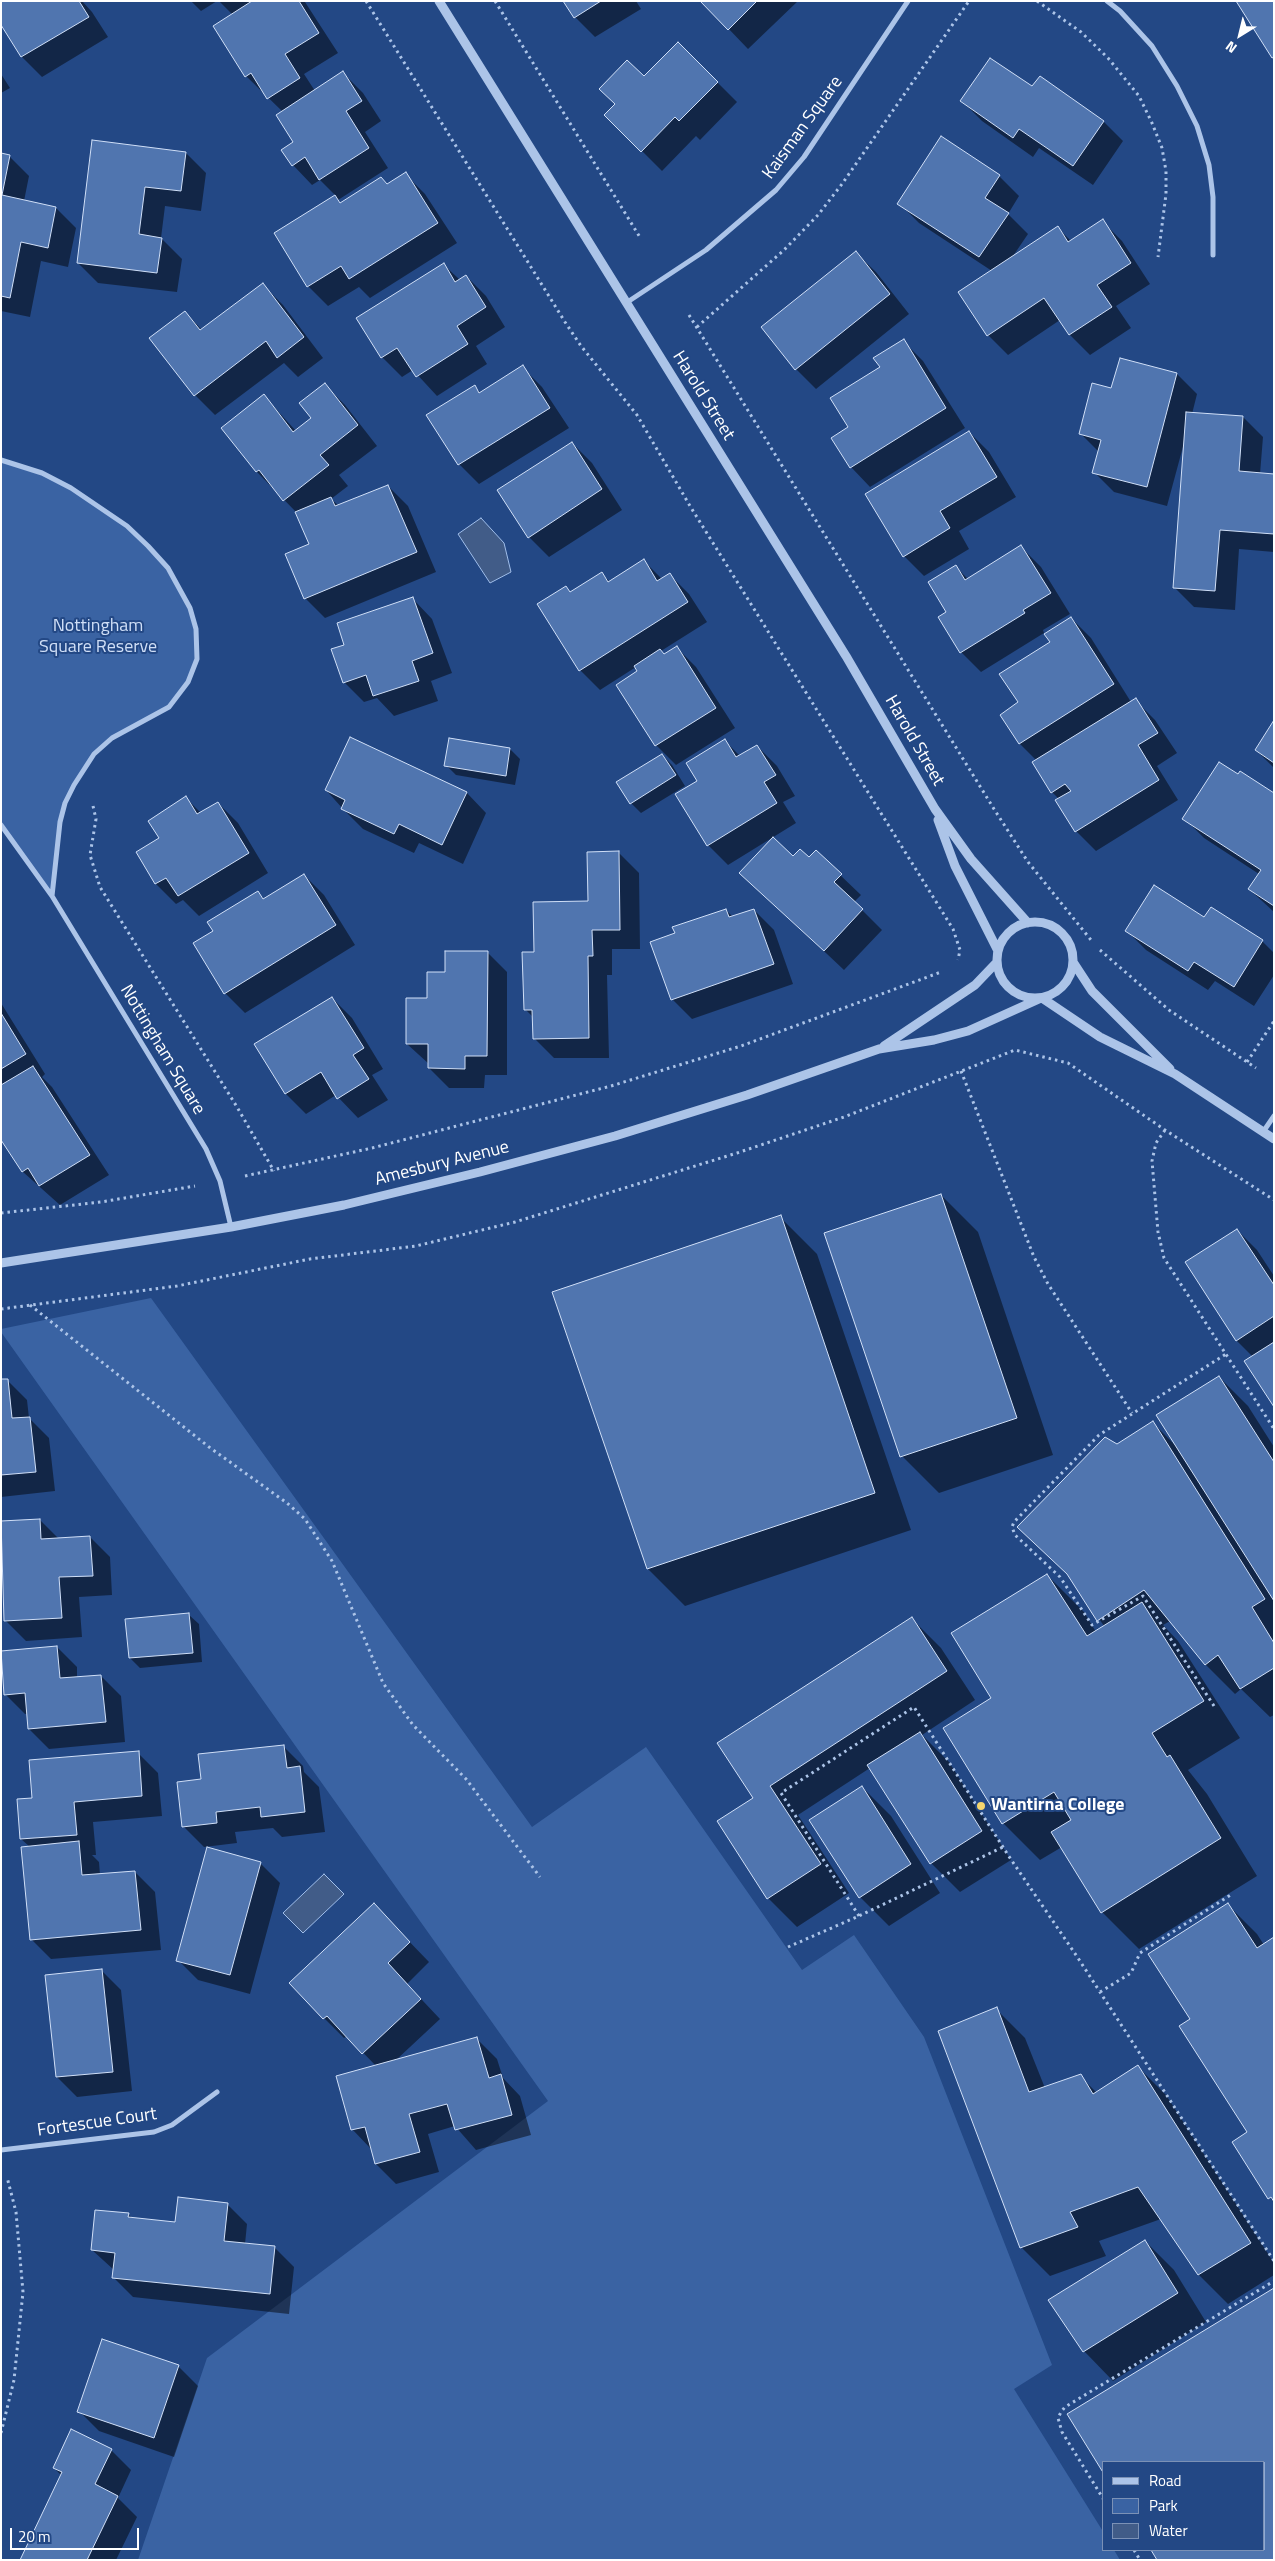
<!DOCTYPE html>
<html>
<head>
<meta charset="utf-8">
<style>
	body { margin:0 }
	#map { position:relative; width:1275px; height:2561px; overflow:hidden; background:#234885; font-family:"Titillium Web",sans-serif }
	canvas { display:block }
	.frame { position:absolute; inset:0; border:2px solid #fff; pointer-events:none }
	.legend { position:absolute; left:1102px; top:2461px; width:162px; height:90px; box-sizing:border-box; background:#234885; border:1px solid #7b91b6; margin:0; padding:6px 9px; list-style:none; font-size:15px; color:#fff }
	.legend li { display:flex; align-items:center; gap:10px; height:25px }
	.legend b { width:25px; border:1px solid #7b91b6 }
	.north { position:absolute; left:1215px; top:10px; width:50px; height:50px; -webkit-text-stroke:4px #234885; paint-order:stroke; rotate:216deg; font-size:14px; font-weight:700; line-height:20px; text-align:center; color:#fff }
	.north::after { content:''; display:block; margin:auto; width:18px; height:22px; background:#fff; clip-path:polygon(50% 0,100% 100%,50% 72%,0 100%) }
	.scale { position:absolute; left:10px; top:2528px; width:129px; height:22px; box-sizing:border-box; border:2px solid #fff; border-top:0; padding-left:6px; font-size:15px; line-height:18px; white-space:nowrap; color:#fff; -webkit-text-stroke:4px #234885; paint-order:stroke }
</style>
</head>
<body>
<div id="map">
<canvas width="1275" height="2561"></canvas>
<div class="frame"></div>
<ul class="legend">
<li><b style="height:6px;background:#acc4e8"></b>Road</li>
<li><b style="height:14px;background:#3a63a3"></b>Park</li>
<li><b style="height:14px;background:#415c88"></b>Water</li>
</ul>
<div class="north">N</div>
<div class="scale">20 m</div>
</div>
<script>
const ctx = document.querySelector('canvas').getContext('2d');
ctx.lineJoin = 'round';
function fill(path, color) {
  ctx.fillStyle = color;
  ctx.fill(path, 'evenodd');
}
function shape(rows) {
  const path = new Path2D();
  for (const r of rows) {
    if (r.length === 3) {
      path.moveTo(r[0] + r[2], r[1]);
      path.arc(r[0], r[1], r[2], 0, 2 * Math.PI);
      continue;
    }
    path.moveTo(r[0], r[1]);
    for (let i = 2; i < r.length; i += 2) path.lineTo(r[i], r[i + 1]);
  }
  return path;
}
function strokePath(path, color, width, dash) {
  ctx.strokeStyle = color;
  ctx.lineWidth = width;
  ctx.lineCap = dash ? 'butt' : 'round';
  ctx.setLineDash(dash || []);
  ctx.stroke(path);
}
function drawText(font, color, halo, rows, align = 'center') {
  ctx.font = font + ' "Titillium Web",sans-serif';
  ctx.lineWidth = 4;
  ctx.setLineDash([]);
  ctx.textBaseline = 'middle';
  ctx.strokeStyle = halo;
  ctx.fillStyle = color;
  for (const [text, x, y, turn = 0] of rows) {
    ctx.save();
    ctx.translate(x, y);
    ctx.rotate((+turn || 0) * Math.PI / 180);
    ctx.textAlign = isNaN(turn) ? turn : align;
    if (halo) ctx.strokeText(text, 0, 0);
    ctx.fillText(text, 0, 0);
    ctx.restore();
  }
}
const green = shape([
	[1,460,42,473,98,506,148,546,180,588,196,629,197,659,188,682,169,707,112,738,94,754,65,803,52,896,1,825],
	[151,1298,532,1827,646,1747,802,1970,854,1935,924,2037,1052,2365,1014,2389,1104,2533,1104,2550,1114,2550,1120,2560,138,2560,207,2358,548,2101,1,1332,1,1329]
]);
const water = shape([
	[481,518,504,543,511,572,490,583,458,534,481,518],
	[324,1874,344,1894,303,1933,283,1913,324,1874]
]);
const shadow = shape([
	[1,1,82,1,92,12,108,37,42,77,22,57,1,22],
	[191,1,217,1,201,11],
	[219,1,305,2,338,53,304,74,315,91,343,73,363,93,381,121,365,132,388,168,338,200,342,204,388,185,405,174,425,194,457,243,370,298,359,287,328,306,308,286,276,234,336,196,320,180,312,185,293,165,295,142,283,112,246,76,233,15],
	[565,1,636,1,641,9,595,37,575,17],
	[702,1,798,1,748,49],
	[678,43,737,102,700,140,696,136,662,171,606,115],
	[1,74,10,88,1,93],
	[962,101,1103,121,1123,141,1093,185,1039,148,1033,157,982,121],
	[93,141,186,153,206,173,201,211,165,206,161,238,182,259,177,292,98,283,78,263],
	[1,155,9,156,29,176,24,201,56,208,76,228,68,267,41,261,30,317,1,311],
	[999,176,1019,196,1008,214,1028,234,1011,259,1058,228,1072,242,1102,221,1122,241,1150,284,1116,306,1131,328,1090,355,1070,335,1060,320,1008,355,988,335,992,271,919,223,899,203],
	[856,253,876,272,909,314,816,389,796,369],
	[443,264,460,280,466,276,486,296,505,327,476,346,487,364,437,396,413,370,402,377,382,357,358,318],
	[263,285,283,305,323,358,298,377,284,363,215,415,195,395,185,312,202,330],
	[903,341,923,361,965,428,870,487,851,467,850,428,881,368],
	[1121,359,1177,374,1197,394,1192,414,1243,417,1263,437,1260,474,1274,475,1274,552,1239,549,1235,610,1194,607,1174,587,1184,443,1167,506,1114,492,1094,472,1099,452,1080,433,1112,390],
	[522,367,542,387,569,428,479,484,459,464,474,387,481,393],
	[325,385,345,405,377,446,339,475,348,486,331,499,339,506,388,486,408,506,436,572,325,618,305,598,310,544,296,512,257,472,264,396,296,431,313,418],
	[969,432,989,452,1016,497,959,531,969,549,924,576,904,556,867,494],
	[572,443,592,463,622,510,549,557,529,537],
	[1021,547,1041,567,1070,614,1043,630,1044,633,981,672,961,652,940,617,947,612,956,567,968,579],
	[644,561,662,579,669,574,689,594,707,622,661,651,664,655,676,647,696,667,735,728,676,765,656,745,636,667,600,690,580,670,566,587,571,593,601,573,610,582],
	[413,599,432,619,452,673,431,681,438,701,394,716,377,698,364,702,344,682,346,645],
	[1071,618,1091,638,1131,702,1135,700,1155,720,1177,753,1157,766,1178,800,1096,851,1076,831,1059,799,1052,792,1037,761,1020,744,1002,715,1020,703,1051,643],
	[1274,723,1274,768,1256,750],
	[350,739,467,793,486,813,463,864,419,843,414,853,363,829,343,809,326,790],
	[724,740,740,756,757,746,777,766,795,796,783,802,796,823,728,865,708,845,699,781],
	[510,749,520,759,515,785,456,775,446,765],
	[662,755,672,765,685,786,641,813,631,803],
	[1274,795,1274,912,1249,889,1259,874,1204,838,1184,818],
	[186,798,201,813,218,803,238,823,268,873,199,916,183,900,176,904,156,884,137,853,160,839],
	[816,852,861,895,854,902,882,930,844,970,741,873,810,859],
	[619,853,639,873,640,949,612,949,612,975,607,975,609,1058,554,1058,534,1038,534,1018,525,1009,535,953,589,902],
	[304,875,324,895,355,945,245,1013,225,993,215,931,257,892,265,900],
	[1211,909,1262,941,1274,953,1274,975,1254,1006,1215,981,1208,990,1146,950,1126,930,1205,919],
	[726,910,733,917,754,910,774,930,793,984,692,1019,672,999,677,934],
	[487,952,507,972,507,1075,485,1075,484,1088,449,1088,429,1068,429,1064,407,1044,429,1000,446,973],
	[332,998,352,1018,383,1069,372,1075,388,1100,358,1118,336,1095,306,1114,286,1094,256,1044],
	[1,1003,45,1074,42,1077,52,1087,109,1175,60,1205,23,1172,1,1138],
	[941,1195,978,1232,1053,1455,939,1493,902,1456],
	[780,1217,817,1254,911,1530,685,1606,648,1569,554,1293],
	[1237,1230,1257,1250,1274,1276,1274,1405,1253,1357,1236,1340],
	[1219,1377,1248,1406,1274,1447,1274,1715,1270,1717,1241,1689,1235,1694,1206,1665,1170,1621,1163,1625,1178,1641,1240,1738,1188,1770,1207,1794,1257,1876,1139,1949,1102,1912,1062,1847,1040,1860,1003,1823,993,1698,1047,1575,1084,1612,1096,1632,1104,1626,1071,1578,1019,1527,1117,1446,1153,1423,1176,1446],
	[7,1380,27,1400,29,1418,49,1438,55,1491,1,1497,1,1381],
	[40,1520,59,1539,90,1537,110,1557,112,1595,79,1597,82,1637,26,1641,6,1621,1,1522],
	[189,1615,199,1624,202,1662,140,1668,130,1658],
	[912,1619,941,1648,975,1700,922,1735,949,1762,1011,1860,960,1892,931,1863,870,1768,798,1815,849,1893,797,1927,768,1898,755,1798],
	[57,1647,77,1667,77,1678,101,1676,121,1696,125,1742,49,1749,29,1729,28,1714,25,1714,5,1694],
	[283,1746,303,1766,304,1772,319,1787,325,1832,282,1837,273,1828,235,1832,237,1843,204,1847,184,1827,203,1780],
	[138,1753,158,1773,162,1816,93,1822,96,1855,92,1855,99,1862,100,1875,135,1872,155,1892,161,1950,51,1959,31,1939,30,1847,21,1839,34,1799],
	[862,1787,891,1816,940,1893,889,1926,860,1897],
	[260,1863,280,1883,250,1994,198,1980,178,1960],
	[374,1905,429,1962,407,1984,440,2019,395,2061,477,2039,497,2059,503,2078,520,2096,531,2135,476,2150,455,2126,428,2134,439,2172,396,2184,376,2164,372,2150,352,2129,376,2066,347,2036,344,2038,324,2018],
	[1228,1905,1257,1934,1264,1945,1274,1938,1274,2203,1234,2142,1249,2132,1192,2020],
	[101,1970,121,1990,132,2091,77,2097,57,2077],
	[996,2009,1025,2038,1045,2088,1080,2076,1097,2093,1137,2066,1166,2095,1274,2263,1274,2275,1228,2304,1199,2275,1161,2219,1099,2241,1106,2256,1050,2276,1021,2247],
	[227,2204,247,2224,245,2244,274,2247,294,2267,289,2314,133,2297,113,2277,114,2270,92,2250,128,2214,133,2219,176,2223],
	[1145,2241,1174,2270,1206,2322,1113,2381,1084,2351],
	[1274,2289,1274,2560,1158,2560,1152,2550,1264,2550,1264,2462,1104,2462,1069,2415],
	[178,2366,198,2386,174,2457,99,2431,79,2411],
	[72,2431,111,2450,131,2470,118,2498,137,2517,116,2560,22,2560,62,2476,54,2468]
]);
const building = shape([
	[1,1,79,1,89,17,21,57,1,25,1,1],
	[252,1,299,1,319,33,285,54,300,78,267,99,251,73,245,77,213,26,252,1],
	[563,1,601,1,574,18,563,1],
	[700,1,757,1,728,30,700,1],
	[1236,1,1274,1,1274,57,1272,58,1236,1],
	[678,42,718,82,679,121,675,117,641,152,604,115,615,104,599,89,627,60,644,76,678,42],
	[990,58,1032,86,1040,76,1104,121,1073,166,1019,129,1013,138,960,101,990,58],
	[343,71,362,101,346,111,369,148,319,180,305,157,292,166,281,150,293,142,276,115,343,71],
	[941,136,1000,175,985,198,1009,213,979,257,897,204,941,136],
	[92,140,186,152,181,191,145,187,139,234,162,238,157,273,77,263,92,140],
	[1,153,10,155,2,195,56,207,48,248,21,242,10,298,1,296,1,153],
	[406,172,438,223,349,279,341,266,307,287,274,233,335,195,340,203,381,177,387,184,406,172],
	[1103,219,1131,263,1097,285,1112,307,1069,335,1044,298,987,336,958,292,1058,226,1068,242,1103,219],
	[856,251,890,294,795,370,761,327,856,251],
	[444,263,455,282,466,275,486,307,457,326,468,344,416,377,397,348,381,358,356,318,444,263],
	[263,283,304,337,277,358,266,341,194,396,149,338,185,311,200,330,263,283],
	[904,339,946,408,850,468,831,438,848,427,830,398,880,367,873,358,904,339],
	[1120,358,1177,373,1147,487,1092,473,1101,440,1079,434,1092,383,1111,388,1120,358],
	[523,365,550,408,458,465,426,415,475,385,479,393,523,365],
	[325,383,358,425,320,455,329,465,283,501,259,470,256,472,221,428,264,394,293,432,311,418,299,403,325,383],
	[1186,412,1243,416,1239,471,1274,474,1274,534,1220,530,1215,591,1173,588,1186,412],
	[969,431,997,477,940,511,950,528,903,557,865,494,969,431],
	[572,442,602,489,528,538,497,490,572,442],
	[388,485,417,552,304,599,285,554,309,544,295,512,331,497,335,506,388,485],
	[1021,545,1051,593,1023,610,1025,613,960,653,938,617,946,612,928,582,956,565,965,580,1021,545],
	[644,559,657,581,670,573,688,602,579,671,537,604,566,586,570,592,602,572,608,582,644,559],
	[413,597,433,653,412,661,419,681,373,696,366,675,343,683,331,649,344,645,337,623,413,597],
	[1071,617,1114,684,1019,744,1000,715,1018,702,999,674,1050,642,1044,634,1071,617],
	[677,646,716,708,655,746,616,685,637,671,634,666,660,649,664,654,677,646],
	[1136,698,1158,733,1138,745,1159,780,1075,832,1055,800,1071,791,1065,784,1051,793,1032,762,1136,698],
	[1274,720,1274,763,1255,750,1274,720],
	[350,737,467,792,442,845,399,824,394,834,341,809,345,800,325,790,350,737],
	[449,738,510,748,506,776,444,766,449,738],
	[725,739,736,757,757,745,776,775,764,782,777,803,707,846,675,794,697,781,686,763,725,739],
	[662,754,676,775,630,804,616,782,662,754],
	[1219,762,1238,774,1240,771,1274,793,1274,906,1248,889,1261,870,1182,819,1219,762],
	[186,796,197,814,218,802,249,853,178,896,166,878,155,884,136,852,159,838,148,821,186,796],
	[773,837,793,856,800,849,809,857,816,850,842,874,834,882,863,909,824,951,739,873,773,837],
	[619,851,620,930,592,930,593,956,588,956,589,1038,533,1039,532,1010,524,1010,522,952,534,952,533,902,588,901,587,852,619,851],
	[304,874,336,925,224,994,193,943,213,931,207,922,258,891,263,899,304,874],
	[1154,885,1204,917,1211,907,1263,940,1234,987,1194,962,1188,971,1125,931,1154,885],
	[726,909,729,917,754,909,774,964,671,1000,650,942,675,933,672,927,726,909],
	[445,951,488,951,487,1056,465,1056,465,1069,428,1068,428,1044,406,1044,406,998,427,998,427,972,445,972,445,951],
	[332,997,364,1048,353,1055,369,1079,337,1099,321,1072,285,1094,254,1044,332,997],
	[1,1013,26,1054,1,1069,1,1013],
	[33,1066,90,1155,39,1186,28,1168,22,1172,1,1140,1,1085,33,1066],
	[941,1194,1017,1418,900,1457,824,1233,941,1194],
	[781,1215,875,1493,647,1569,552,1292,781,1215],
	[1237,1229,1274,1285,1274,1316,1236,1341,1185,1262,1237,1229],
	[1274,1342,1274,1407,1244,1361,1274,1342],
	[1219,1376,1274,1462,1274,1601,1156,1415,1219,1376],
	[1,1379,8,1379,12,1418,30,1417,36,1472,1,1475,1,1379],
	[1153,1421,1265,1599,1252,1607,1274,1643,1274,1668,1240,1689,1218,1655,1205,1665,1144,1590,1097,1621,1067,1574,1017,1527,1105,1437,1117,1444,1153,1421],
	[40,1519,41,1539,90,1536,93,1576,59,1577,62,1618,4,1621,1,1521,40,1519],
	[1047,1574,1087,1636,1142,1602,1204,1701,1152,1733,1167,1757,1170,1755,1221,1838,1101,1913,1051,1832,1071,1820,1054,1792,1002,1824,943,1728,991,1698,951,1633,1047,1574],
	[189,1613,193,1653,129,1658,125,1619,189,1613],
	[912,1617,947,1671,770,1786,821,1864,767,1899,717,1821,753,1798,717,1743,912,1617],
	[57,1646,60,1678,101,1675,106,1722,28,1729,25,1693,4,1695,1,1651,57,1646],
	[920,1732,982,1831,930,1864,867,1765,920,1732],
	[284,1745,287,1768,300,1766,305,1812,261,1817,260,1807,216,1812,217,1823,182,1827,177,1782,201,1779,198,1754,284,1745],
	[139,1751,142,1796,74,1802,77,1835,20,1839,17,1799,32,1798,29,1760,139,1751],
	[862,1786,911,1864,859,1898,809,1820,862,1786],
	[79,1841,82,1875,135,1871,141,1930,30,1940,21,1847,79,1841],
	[207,1847,261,1862,230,1975,176,1961,207,1847],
	[374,1903,410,1942,388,1963,421,1999,362,2054,327,2016,323,2019,289,1983,374,1903],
	[1228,1903,1257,1948,1274,1937,1274,2202,1271,2197,1268,2199,1232,2142,1247,2132,1179,2026,1190,2019,1148,1954,1228,1903],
	[102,1969,113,2072,56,2077,45,1975,102,1969],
	[997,2007,1029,2092,1081,2074,1093,2094,1138,2065,1251,2243,1198,2275,1138,2187,1070,2212,1078,2227,1020,2248,938,2031,997,2007],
	[477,2037,489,2078,501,2074,512,2115,455,2130,447,2104,409,2114,420,2152,375,2164,365,2127,351,2130,336,2076,477,2037],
	[178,2197,228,2203,224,2241,275,2246,270,2294,112,2278,115,2253,91,2250,95,2210,129,2213,128,2217,175,2222,178,2197],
	[1145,2240,1178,2293,1083,2352,1048,2300,1145,2240],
	[1274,2288,1274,2560,1157,2560,1151,2550,1264,2550,1264,2462,1104,2462,1104,2474,1067,2414,1274,2288],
	[102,2339,179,2365,154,2438,77,2412,102,2339],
	[71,2429,112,2449,95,2484,118,2496,87,2560,20,2560,62,2472,53,2468,71,2429]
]);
const path = shape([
	[366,1,565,322,581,346,637,415,690,506,953,929,960,950,958,960],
	[495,1,641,239],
	[1037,1,1081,32,1108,58,1139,96,1152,123,1162,148,1166,171,1166,194,1158,257],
	[689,315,994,809,1028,862,1091,940],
	[697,327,784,250,818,215,842,184,969,1],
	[93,806,96,819,90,855,100,887,237,1107,274,1171],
	[1100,950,1169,1010,1256,1068],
	[1247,1062,1274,1021],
	[961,1071,1034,1257,1048,1284,1132,1413],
	[1165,1130,1156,1143,1152,1161,1158,1232,1164,1258,1274,1429],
	[245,1176,372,1148,611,1086,741,1046,941,972],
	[1,1213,101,1202,195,1186],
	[30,1305,209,1447,287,1503,305,1519,332,1561,383,1683,413,1725,466,1779,540,1877],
	[1,1309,177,1286,310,1259,416,1246,515,1222,737,1153,844,1117,1015,1050,1068,1063,1165,1130,1274,1200],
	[1214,1706,1143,1596,1092,1625,1060,1577,1015,1535,1012,1527,1014,1522,1099,1435,1226,1354],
	[859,1916,781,1793,914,1707,1008,1855,1078,1958,1274,2261],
	[788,1947,859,1916,1003,1847],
	[1100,1992,1131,1973,1140,1953,1232,1894],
	[1,2433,14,2380,23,2292,16,2212,7,2177],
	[1104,2500,1062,2432,1058,2418,1061,2412,1065,2407,1274,2281],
	[1134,2550,1140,2560]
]);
const minor = shape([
	[1107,1,1120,11,1152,46,1177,86,1197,126,1209,165,1213,197,1213,255],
	[626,303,706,250,776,190,804,157,908,1],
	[1,460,42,473,71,488,127,526,148,546,168,568,190,608,196,629,197,659,188,682,169,707,112,738,94,754,74,785,65,803,60,822,52,896],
	[1,825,52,896,206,1149,220,1181,231,1227],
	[1263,1132,1274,1116],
	[1,2150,154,2132,172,2125,217,2092]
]);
const tertiary = shape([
	[439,1,846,656,935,809,971,859,1028,923],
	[938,820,955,866,998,951],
	[1035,960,38],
	[1073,962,1092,991,1170,1069],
	[1042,998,1100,1037,1175,1074,1274,1139],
	[884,1046,975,985,997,962],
	[1,1263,231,1227,344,1205,480,1172,615,1136,747,1095,879,1049,934,1040,968,1031,1039,999]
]);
const markers = [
	[981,1806,5,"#f4d56e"]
];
const streetNames = [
	["Kaisman Square",803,128,-54],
	["Harold Street",703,396,58],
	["Harold Street",914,741,60],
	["Nottingham Square",162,1050,59],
	["Amesbury Avenue",442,1164,-14],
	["Fortescue Court",97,2123,-8]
];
const parkNames = [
	["Nottingham",98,627],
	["Square Reserve",98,648]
];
const poiNames = [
	["Wantirna College",991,1806]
];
fill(green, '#3a63a3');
fill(water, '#415c88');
strokePath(water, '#a0beea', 1);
fill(shadow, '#0007');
fill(building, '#5075af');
strokePath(building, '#d0dff7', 1);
strokePath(path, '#acc4e8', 3, [2.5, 4]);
strokePath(minor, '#acc4e8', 5);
strokePath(tertiary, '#acc4e8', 9);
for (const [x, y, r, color] of markers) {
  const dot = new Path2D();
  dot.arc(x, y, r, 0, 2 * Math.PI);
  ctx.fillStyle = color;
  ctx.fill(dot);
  strokePath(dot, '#234885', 2);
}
drawText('18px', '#fff', '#234885', streetNames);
drawText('18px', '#d0dff7', '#234885', parkNames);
drawText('bold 18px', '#fff', '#234885', poiNames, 'left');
</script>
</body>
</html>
